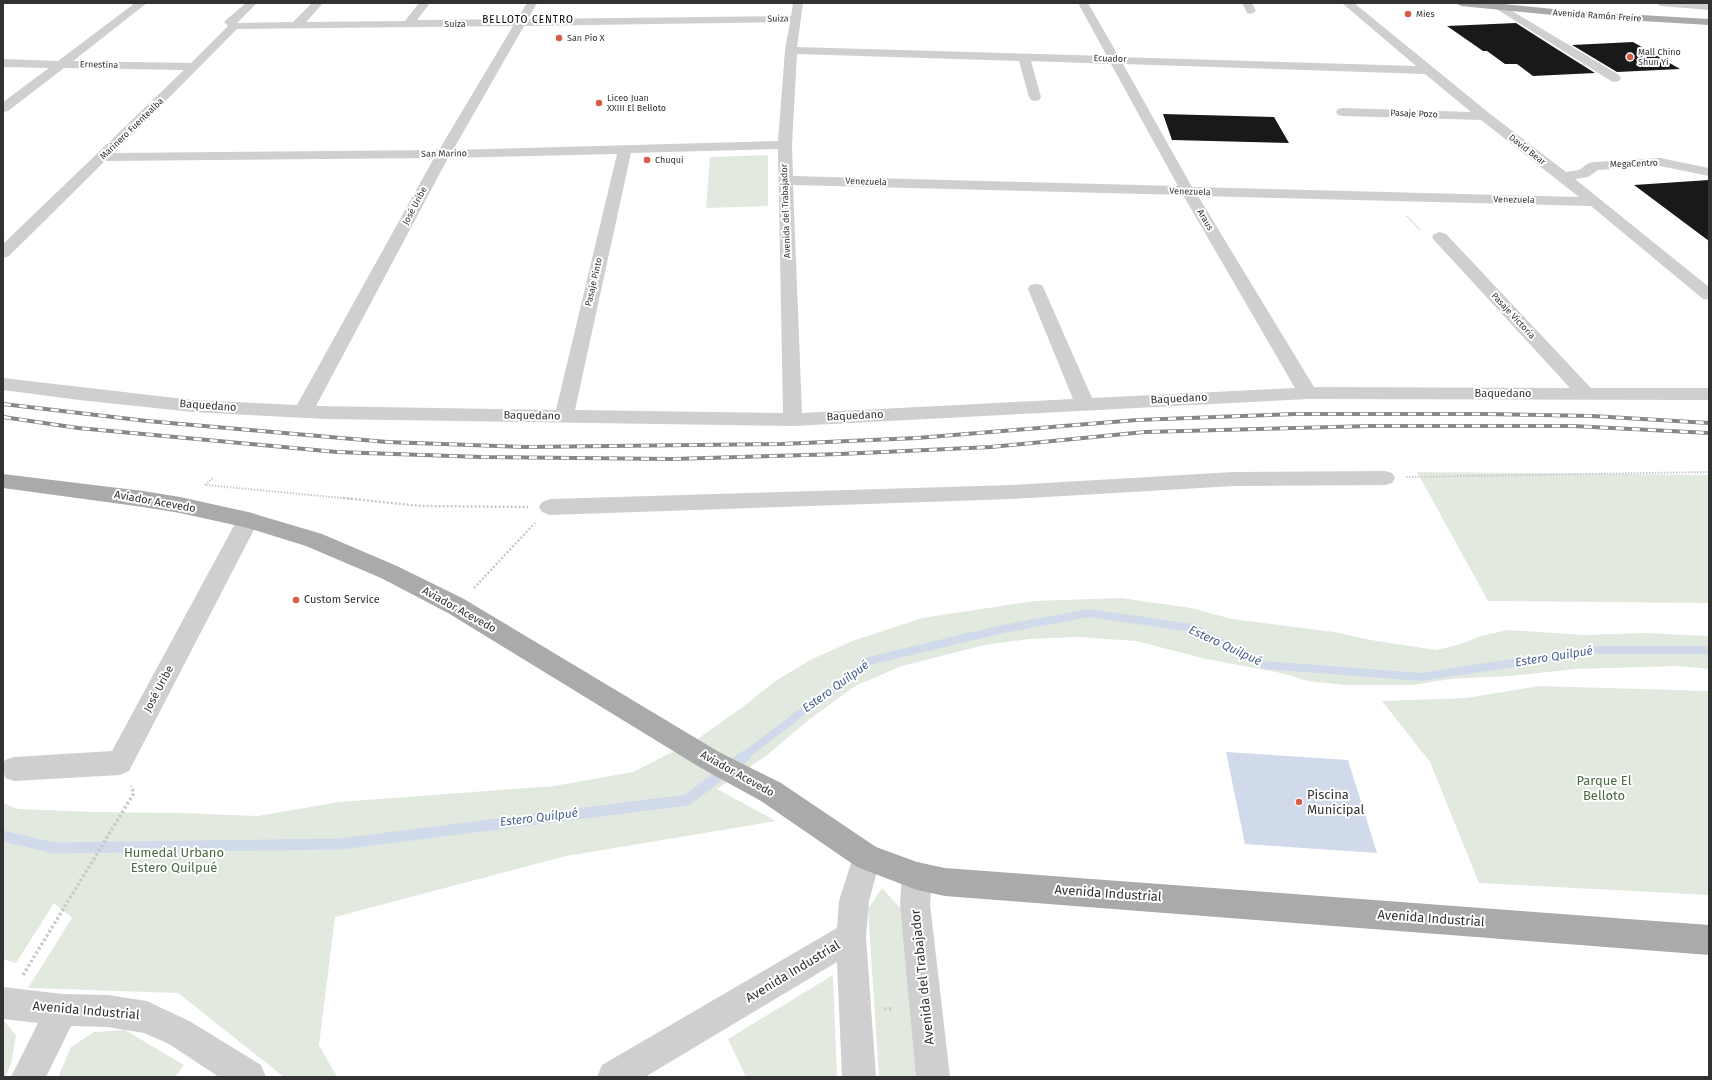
<!DOCTYPE html>
<html>
<head>
<meta charset="utf-8">
<style>
	body { margin:0 }
	#map { position:relative; width:1712px; height:1080px; overflow:hidden; background:#fff; font-family:"Fira Sans",sans-serif }
	canvas { display:block }
	.frame { position:absolute; inset:0; border:4px solid #323232; pointer-events:none }
</style>
</head>
<body>
<div id="map">
<canvas width="1712" height="1080"></canvas>
<div class="frame"></div>
</div>
<script>
const ctx = document.querySelector('canvas').getContext('2d');
ctx.lineJoin = 'round';
function fill(path, color) {
  ctx.fillStyle = color;
  ctx.fill(path, 'evenodd');
}
function shape(rows) {
  const path = new Path2D();
  for (const r of rows) {
    path.moveTo(r[0], r[1]);
    for (let i = 2; i < r.length; i += 2) path.lineTo(r[i], r[i + 1]);
  }
  return path;
}
function strokePath(path, color, width, dash) {
  ctx.strokeStyle = color;
  ctx.lineWidth = width;
  ctx.lineCap = dash ? 'butt' : 'round';
  ctx.setLineDash(dash || []);
  ctx.stroke(path);
}
function drawText(font, color, halo, rows, align = 'center') {
  ctx.font = font + ' "Fira Sans",sans-serif';
  ctx.lineWidth = 4;
  ctx.setLineDash([]);
  ctx.textBaseline = 'middle';
  ctx.strokeStyle = halo;
  ctx.fillStyle = color;
  for (const [text, x, y, turn = 0] of rows) {
    ctx.save();
    ctx.translate(x, y);
    ctx.rotate((+turn || 0) * Math.PI / 180);
    ctx.textAlign = isNaN(turn) ? turn : align;
    if (halo) ctx.strokeText(text, 0, 0);
    ctx.fillText(text, 0, 0);
    ctx.restore();
  }
}
const green = shape([
	[768,155,768,206,706,208,710,157],
	[1417,472,1709,475,1709,603,1488,601],
	[1121,598,1191,608,1232,619,1334,632,1371,640,1436,650,1458,645,1481,636,1508,630,1584,635,1646,633,1709,636,1709,669,1678,666,1576,669,1510,676,1451,679,1413,685,1345,685,1308,681,1281,673,1206,659,1136,641,1077,637,1029,639,985,645,902,666,855,686,806,722,766,756,717,789,776,821,566,856,335,917,319,1045,337,1077,284,1077,178,993,28,988,72,918,54,903,16,963,3,959,3,803,18,809,95,812,183,813,258,816,339,802,554,786,633,772,696,740,744,706,774,682,810,660,855,640,922,618,1034,601],
	[1539,686,1709,691,1709,895,1479,883,1430,762,1382,701,1466,698],
	[882,888,902,910,918,1077,879,1077,868,909],
	[833,975,837,1077,746,1077,728,1039],
	[3,1020,16,1035,11,1064,5,1077,3,1077],
	[125,1030,184,1065,175,1077,58,1077,71,1047,94,1032]
]);
const water = shape([
	[1226,752,1348,760,1377,853,1245,844]
]);
const streamFar1 = shape([
	[743,757,869,661,998,630,1089,613,1193,628,1265,665,1421,677,1596,650,1709,650]
]);
const stream = shape([
	[3,836,54,848,340,844,687,800,745,756]
]);
const building = shape([
	[1516,23,1552,46,1595,73,1533,76,1517,64,1505,64,1487,51,1483,51,1447,26],
	[1633,42,1680,69,1617,72,1572,45],
	[1163,114,1274,117,1289,143,1172,140],
	[1709,180,1709,241,1634,185]
]);
const pathFar3 = shape([
	[1407,216,1420,230]
]);
const pathFar2 = shape([
	[1406,477,1709,472],
	[205,485,214,477],
	[206,485,353,499]
]);
const pathFar1 = shape([
	[343,498,421,506,528,507],
	[474,588,535,523]
]);
const path = shape([
	[23,975,134,793,131,786],
	[884,1009,894,1009]
]);
const minor = shape([
	[135,3,147,3,73,61,191,63,228,26,224,22,226,20,246,3,257,3,237,23,293,22,312,3,323,3,306,22,405,21,419,3,430,3,417,20,517,19,527,3,537,3,528,19,791,16,793,3,803,3,797,47,1107,56,1078,3,1088,3,1119,57,1416,66,1342,3,1354,3,1489,113,1566,172,1579,170,1589,163,1594,162,1660,158,1709,168,1709,176,1660,166,1598,170,1588,177,1575,179,1709,287,1709,300,1703,299,1591,206,1198,196,1314,387,1570,388,1434,240,1432,237,1434,234,1440,232,1446,234,1591,388,1709,388,1709,400,1308,399,793,426,324,419,193,412,79,400,3,390,3,378,193,400,297,405,434,158,105,161,9,256,3,258,3,244,184,70,64,68,8,111,3,112,3,102,49,68,3,67,3,59,58,61,135,3],
	[790,22,785,50,778,141,453,150,524,26,790,22],
	[513,26,439,150,114,153,237,29,513,26],
	[797,54,1019,61,1029,97,1031,100,1035,101,1039,100,1041,97,1031,61,1111,64,1178,186,793,176,792,145,797,54],
	[1123,64,1425,74,1471,112,1343,108,1338,109,1336,112,1338,115,1343,116,1481,120,1579,197,1192,187,1123,64],
	[778,149,783,413,575,410,631,153,778,149],
	[617,154,556,410,316,406,448,158,617,154],
	[793,185,1183,195,1295,388,1092,398,1044,289,1042,285,1036,284,1030,285,1028,289,1073,399,802,413,793,185],
	[1242,3,1252,3,1256,11,1251,14,1247,13,1242,3],
	[1656,3,1709,4,1709,10,1661,6,1656,3],
	[1502,5,1619,75,1621,78,1619,81,1615,82,1611,81,1498,10,1497,8,1498,6,1502,5],
	[1385,471,1392,473,1395,478,1392,483,1385,485,1234,486,1012,499,550,515,542,512,539,507,542,502,550,499,1012,485,1234,472,1385,471],
	[248,512,256,514,259,520,129,771,120,775,14,781,5,778,3,764,5,760,14,757,112,751,237,520,240,514,248,512],
	[867,843,877,847,881,857,869,901,866,937,876,1077,842,1077,837,962,645,1077,597,1077,602,1065,837,928,839,901,853,857,857,847,867,843],
	[917,862,927,866,932,876,930,904,950,1077,916,1077,900,904,902,876,907,866,917,862],
	[3,987,62,994,108,995,147,1001,191,1022,261,1065,266,1077,219,1077,169,1044,144,1033,108,1027,71,1026,46,1077,11,1077,38,1023,3,1019,3,987]
]);
const major = shape([
	[1456,3,1494,3,1573,11,1709,19,1709,25,1573,17,1461,6,1456,3],
	[3,474,143,491,180,497,248,512,322,534,397,566,464,599,719,752,781,783,876,847,917,862,945,868,1709,925,1709,955,945,896,917,890,857,867,761,801,701,768,448,613,381,578,306,546,248,528,180,513,143,507,3,488,3,474]
]);
const rail = shape([
	[3,404,147,421,387,442,525,447,781,444,917,438,1137,420,1295,414,1487,414,1592,416,1709,423],
	[3,417,78,428,337,452,481,457,673,459,840,454,991,447,1145,432,1370,426,1573,426,1709,433]
]);
const markers = [
	[1408,14,4,"#d85c45"],
	[559,38,4,"#d85c45"],
	[1630,57,4,"#d85c45"],
	[599,103,4,"#d85c45"],
	[647,160,4,"#d85c45"],
	[296,600,4,"#d85c45"],
	[1299,802,4,"#d85c45"]
];
const farPoinames = [
	["Mies",1416,14],
	["San Pío X",567,38],
	["Mall Chino",1638,52],
	["Shun Yi",1638,62],
	["Liceo Juan",607,98],
	["XXIII El Belloto",607,108],
	["Chuqui",655,160]
];
const farStreetnames = [
	["Avenida Ramón Freire",1597,16,4],
	["Suiza",778,19,-1],
	["Suiza",455,24],
	["Ecuador",1110,59,2],
	["Ernestina",99,65,1],
	["Pasaje Pozo",1414,114,2],
	["Marinero Fuentealba",132,129,-44],
	["David Bear",1527,150,38],
	["San Marino",444,154,-1],
	["MegaCentro",1634,164,-2],
	["Venezuela",866,182,2],
	["Venezuela",1190,192,2],
	["Venezuela",1514,200,1],
	["José Uribe",415,206,-62],
	["Avenida del Trabajador",786,211,-92],
	["Araus",1205,220,59],
	["Pasaje Pinto",594,282,-77],
	["Pasaje Victoria",1513,316,47]
];
const farNeighbourhoodnames = [
	["BELLOTO CENTRO",528,20]
];
const streetNames = [
	["Baquedano",1503,394],
	["Baquedano",1179,399,-3],
	["Baquedano",208,406,4],
	["Baquedano",532,416,1],
	["Baquedano",855,416,-3],
	["Aviador Acevedo",155,502,10],
	["Aviador Acevedo",459,610,29],
	["José Uribe",159,689,-62],
	["Aviador Acevedo",737,774,29]
];
const poiNames = [
	["Custom Service",304,600]
];
const waterNames = [
	["Estero Quilpué",1225,646,25],
	["Estero Quilpué",1554,657,-9],
	["Estero Quilpué",836,687,-36],
	["Estero Quilpué",539,818,-7]
];
const nearParknames = [
	["Parque El",1604,781],
	["Belloto",1604,796],
	["Humedal Urbano",174,853],
	["Estero Quilpué",174,868]
];
const nearPoinames = [
	["Piscina",1307,795],
	["Municipal",1307,810]
];
const nearStreetnames = [
	["Avenida Industrial",1108,894,4],
	["Avenida Industrial",1431,919,4],
	["Avenida Industrial",793,972,-31],
	["Avenida del Trabajador",923,977,-96],
	["Avenida Industrial",86,1011,5]
];
fill(green, '#e2eadf');
fill(water, '#d0daeb');
strokePath(streamFar1, '#d0daeb', 8);
strokePath(stream, '#d0daeb', 11);
fill(building, '#191919');
strokePath(pathFar3, '#c9c9c9', 1.5, [1, 1]);
strokePath(pathFar2, '#c9c9c9', 2, [1.5, 1.5]);
strokePath(pathFar1, '#c9c9c9', 2.5, [2, 2]);
strokePath(path, '#c9c9c9', 3.5, [2.5, 2.5]);
fill(minor, '#cfcfcf');
fill(major, '#aaa');
strokePath(rail, '#878787', 4);
strokePath(rail, '#fff', 2.5, [8]);
for (const [x, y, r, color] of markers) {
  const dot = new Path2D();
  dot.arc(x, y, r, 0, 2 * Math.PI);
  ctx.fillStyle = color;
  ctx.fill(dot);
  strokePath(dot, '#fff', 1.5);
}
drawText('9px', '#323232', '#fff', farPoinames, 'left');
drawText('9px', '#323232', '#fff', farStreetnames);
ctx.letterSpacing = '1px';
drawText('10px', '#000', '#fff', farNeighbourhoodnames);
ctx.letterSpacing = '0px';
drawText('11px', '#323232', '#fff', streetNames);
drawText('11px', '#323232', '#fff', poiNames, 'left');
drawText('italic 12px', '#46628f', '#fff', waterNames);
drawText('13px', '#4c6b42', '#fff', nearParknames);
drawText('13px', '#323232', '#fff', nearPoinames, 'left');
drawText('13px', '#323232', '#fff', nearStreetnames);
</script>
</body>
</html>
